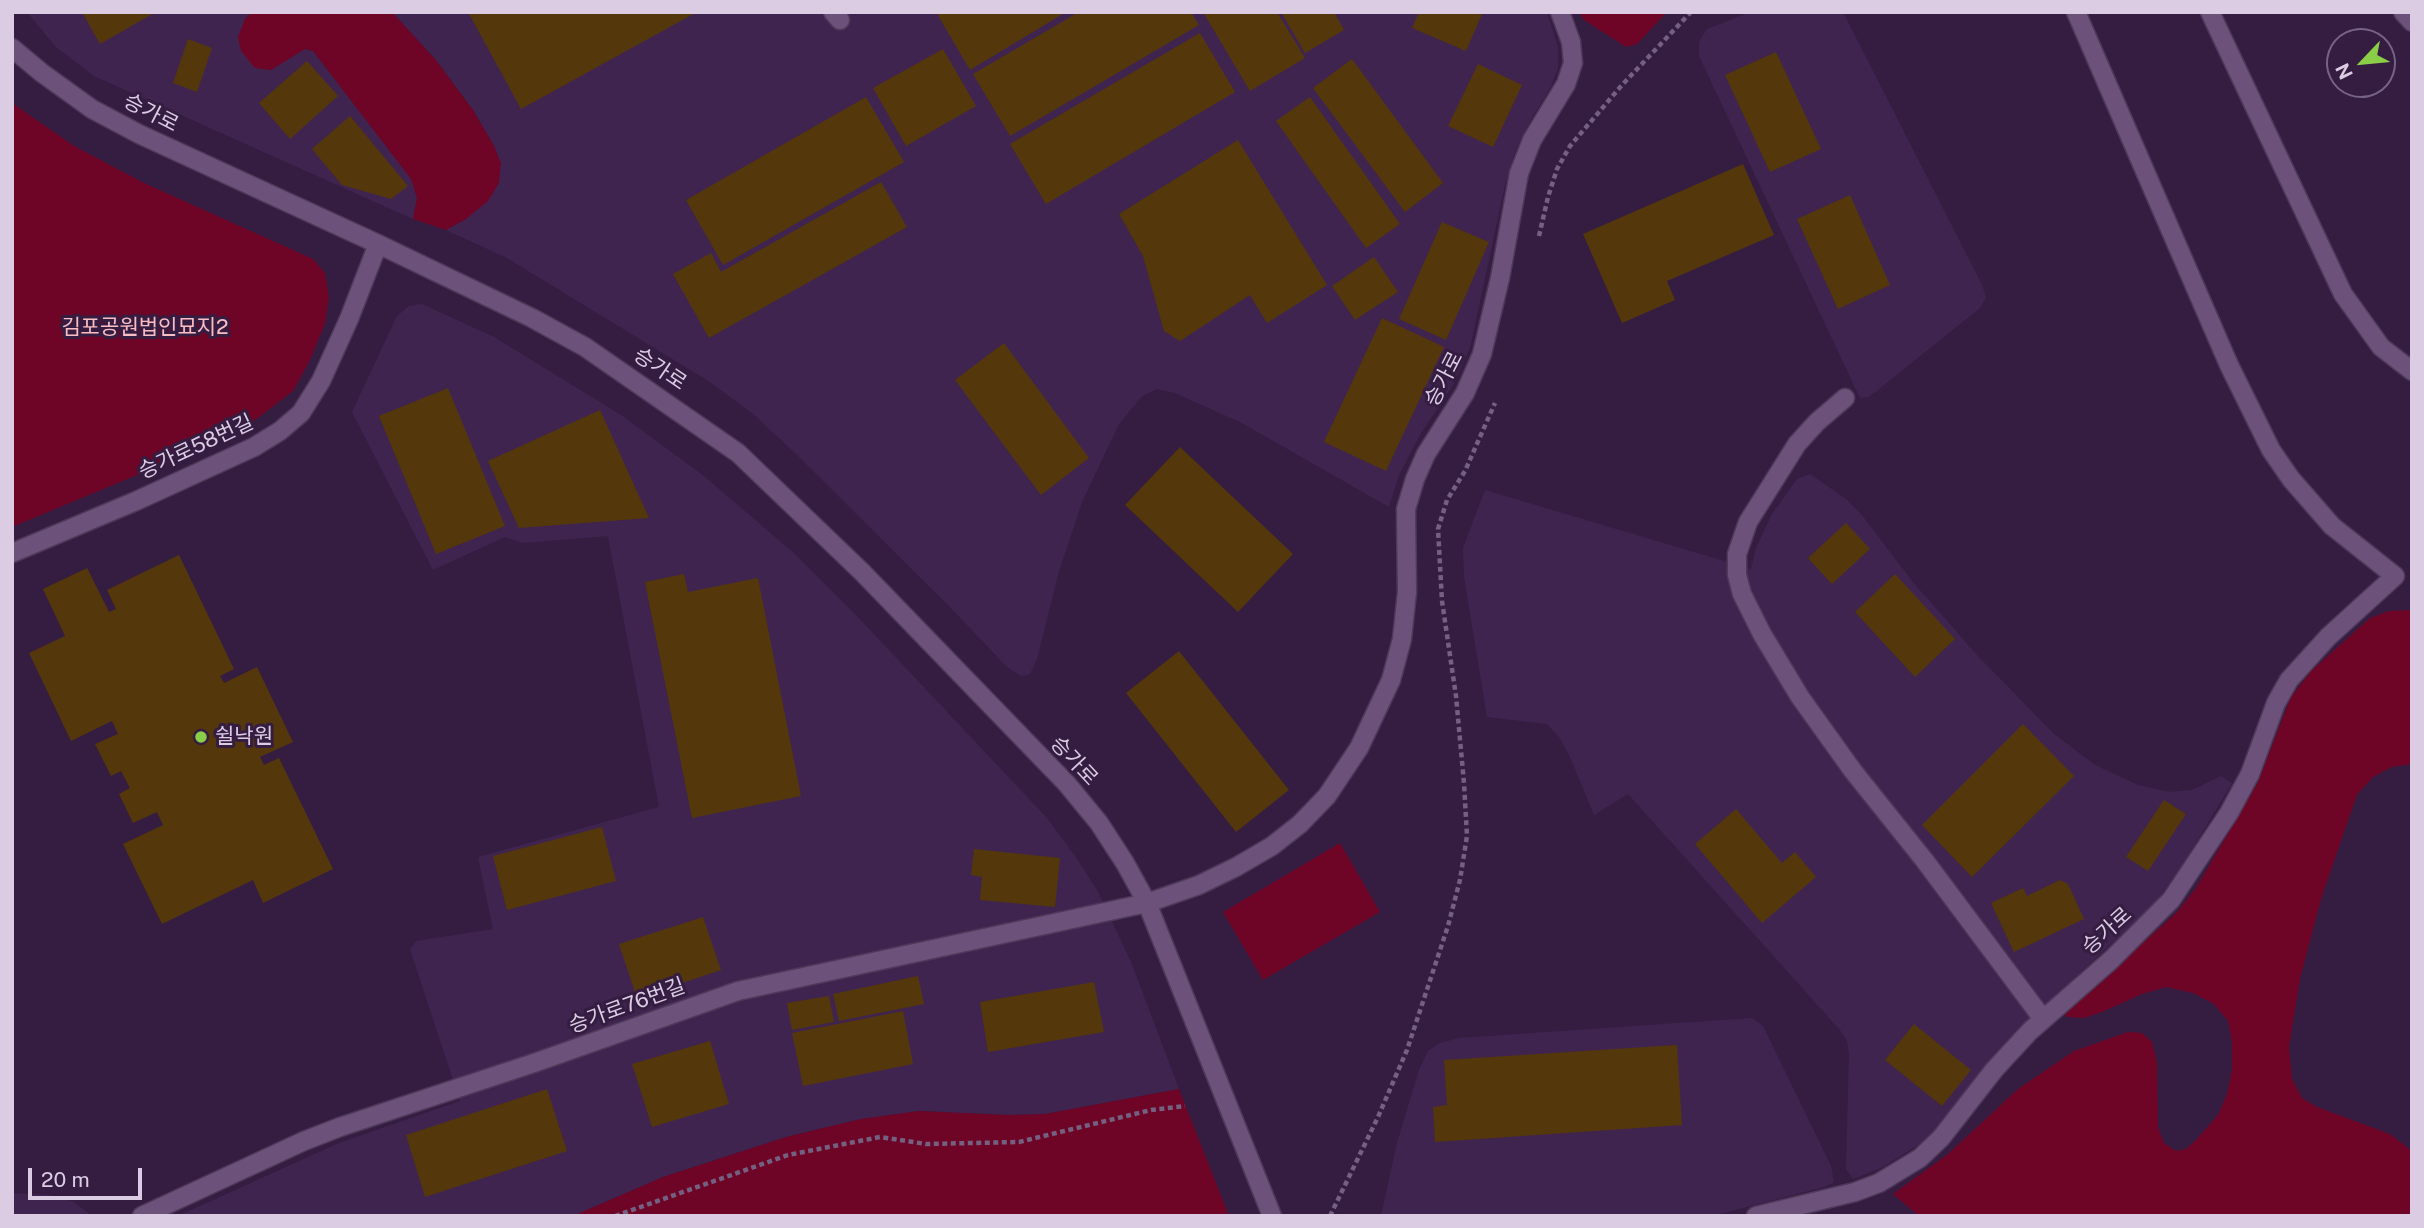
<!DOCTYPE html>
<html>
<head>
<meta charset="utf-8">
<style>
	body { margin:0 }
	#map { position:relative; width:2424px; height:1228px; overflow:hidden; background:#351d42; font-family:"Public Sans",sans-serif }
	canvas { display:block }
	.frame { position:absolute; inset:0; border:14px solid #dbcce4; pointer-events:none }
	.north { position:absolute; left:2326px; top:28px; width:70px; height:70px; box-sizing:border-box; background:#351d42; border:2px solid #776383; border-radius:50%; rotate:244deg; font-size:19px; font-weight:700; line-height:28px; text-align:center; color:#dbcce4 }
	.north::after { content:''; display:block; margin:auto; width:24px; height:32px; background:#8ace48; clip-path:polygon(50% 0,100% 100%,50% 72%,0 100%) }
	.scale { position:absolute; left:28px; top:1168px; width:114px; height:32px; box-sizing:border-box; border:4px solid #dbcce4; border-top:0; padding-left:9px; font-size:21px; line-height:24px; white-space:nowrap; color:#dbcce4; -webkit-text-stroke:5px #351d42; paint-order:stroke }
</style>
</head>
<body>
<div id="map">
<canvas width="2424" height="1228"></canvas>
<div class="frame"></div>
<div class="north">N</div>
<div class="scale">20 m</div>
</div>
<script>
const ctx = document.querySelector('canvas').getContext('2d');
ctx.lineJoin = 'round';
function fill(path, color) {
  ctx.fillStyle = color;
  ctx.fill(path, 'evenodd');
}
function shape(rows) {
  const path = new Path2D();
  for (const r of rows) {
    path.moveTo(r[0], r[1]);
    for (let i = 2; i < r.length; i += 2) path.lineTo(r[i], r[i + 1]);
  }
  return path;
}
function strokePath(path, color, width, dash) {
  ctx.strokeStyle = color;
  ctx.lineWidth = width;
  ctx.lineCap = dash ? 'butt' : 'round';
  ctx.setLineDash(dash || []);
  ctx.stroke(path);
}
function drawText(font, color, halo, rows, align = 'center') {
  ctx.font = font + ' "Public Sans","Noto Sans KR",sans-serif';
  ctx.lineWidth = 6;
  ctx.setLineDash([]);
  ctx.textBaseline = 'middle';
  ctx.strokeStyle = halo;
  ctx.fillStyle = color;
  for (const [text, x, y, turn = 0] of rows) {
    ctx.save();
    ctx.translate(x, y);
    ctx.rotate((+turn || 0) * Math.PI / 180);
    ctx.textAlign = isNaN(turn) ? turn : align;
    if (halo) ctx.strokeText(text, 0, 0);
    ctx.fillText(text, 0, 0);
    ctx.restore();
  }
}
const built = shape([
	[27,12,252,12,245,19,292,55,305,49,313,51,358,109,412,179,417,198,413,219,94,76,56,47],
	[392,12,1547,12,1558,47,1558,68,1551,87,1530,121,1515,152,1505,185,1470,348,1453,385,1421,433,1399,475,1389,507,1242,423,1175,393,1157,389,1142,396,1119,424,1082,502,1059,571,1037,659,1030,674,1021,676,1007,667,948,605,795,453,752,413,710,382,507,258,446,230,466,219,494,146,473,110,435,59],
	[1751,12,1843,12,1982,285,1986,297,1980,308,1869,397,1860,398,1699,56,1699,42,1707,29],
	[422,304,494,337,621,415,704,476,795,554,854,613,1046,817,1075,856,1097,890,1131,962,1179,1089,1045,1114,1009,1115,919,1111,861,1119,786,1137,663,1177,573,1216,178,1216,339,1143,460,1101,410,949,416,941,493,929,478,857,659,807,608,536,523,543,505,537,433,570,352,412,397,316,409,306],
	[1810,474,1846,499,1861,514,1912,581,1976,654,2054,734,2095,765,2138,785,2169,792,2192,790,2221,776,2232,783,2178,873,2153,905,2025,1024,1988,1062,1946,1119,1923,1142,1881,1168,1853,1179,1846,1169,1849,1054,1847,1041,1840,1030,1628,794,1594,815,1570,757,1559,737,1547,724,1487,717,1464,577,1463,548,1485,490,1751,569,1756,548,1772,514,1797,479],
	[1752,1018,1763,1026,1831,1166,1834,1182,1824,1187,1712,1216,1381,1216,1397,1143,1419,1070,1428,1051,1440,1043,1459,1038],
	[12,1193,50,1195,74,1202,92,1216,12,1216]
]);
const green = shape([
	[252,12,392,12,435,59,473,110,494,146,501,163,499,183,488,201,466,219,446,230,413,219,417,198,411,179,313,51,305,49,271,70,255,68,241,51,238,37,245,19],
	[1579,12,1667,12,1637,44,1626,47,1584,20],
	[12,103,74,146,144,183,313,259,325,273,329,297,325,324,309,362,293,391,258,418,178,458,12,527],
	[2412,610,2412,764,2392,767,2373,777,2357,795,2322,896,2300,979,2289,1047,2292,1079,2302,1098,2317,1107,2390,1134,2412,1151,2412,1216,1919,1216,1893,1194,1948,1154,2018,1089,2074,1051,2128,1032,2142,1033,2152,1042,2157,1063,2158,1127,2164,1143,2176,1151,2186,1149,2197,1139,2218,1115,2227,1094,2232,1070,2232,1042,2228,1021,2214,1004,2193,993,2166,987,2142,994,2102,1012,2084,1018,2067,1017,2062,1012,2108,975,2155,932,2177,912,2196,888,2257,784,2291,697,2311,671,2370,618,2389,611],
	[1340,843,1380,912,1263,980,1223,912],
	[1179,1089,1229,1216,573,1216,663,1177,786,1137,861,1119,919,1111,1009,1115,1045,1114]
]);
const building = shape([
	[82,12,156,12,100,44],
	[468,12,697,12,521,109],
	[936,12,1066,12,970,70],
	[1079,12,1191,12,1199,25,1010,136,973,74],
	[1203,12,1277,12,1305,58,1250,91],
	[1281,12,1334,12,1344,30,1305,53],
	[1419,12,1483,12,1466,51,1412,28],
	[1200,33,1235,92,1046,204,1010,144],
	[188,39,212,48,197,92,173,83],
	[943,49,976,106,906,146,873,88],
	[1776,52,1821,149,1770,172,1725,75],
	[1352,59,1443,183,1405,212,1313,88],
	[307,61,338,96,290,139,259,103],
	[1478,64,1522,85,1493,147,1448,126],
	[866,97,904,162,723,265,686,200],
	[1310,97,1400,224,1366,248,1276,121],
	[350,116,408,186,391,199,342,185,312,149],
	[1238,140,1327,285,1267,323,1250,295,1180,341,1164,331,1143,256,1119,214],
	[1743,164,1774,235,1667,281,1675,300,1622,323,1583,234],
	[881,182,907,227,709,338,673,274,711,253,721,272],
	[1850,195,1890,285,1838,309,1797,219],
	[1442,222,1489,242,1446,340,1399,319],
	[1374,257,1398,292,1355,320,1332,286],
	[1382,318,1444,347,1386,471,1324,442],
	[1004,343,1089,458,1041,495,955,380],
	[448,388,505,526,436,554,379,416],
	[600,410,649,518,519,528,488,461],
	[1180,447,1293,554,1238,612,1125,505],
	[1846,523,1870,549,1832,584,1808,558],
	[179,555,234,669,220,676,224,683,257,667,293,742,260,757,264,765,279,758,333,869,263,903,253,880,162,924,123,844,163,825,157,812,133,823,119,794,130,788,121,771,111,776,95,744,118,734,112,721,71,741,29,653,65,636,43,589,87,568,109,612,116,609,107,590],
	[684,574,688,592,758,578,801,796,692,818,645,582],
	[1895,574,1955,639,1915,677,1855,612],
	[1179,651,1289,790,1236,832,1126,693],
	[2023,724,2074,776,1972,877,1922,825],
	[2164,800,2186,814,2148,871,2126,857],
	[1736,809,1782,863,1795,852,1816,877,1762,923,1695,844],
	[602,827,616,881,507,910,493,856],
	[974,849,1060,858,1055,907,980,900,982,877,971,875],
	[2060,880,2068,884,2084,919,2014,952,1991,903,2023,888,2027,896],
	[703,917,721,970,637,998,619,944],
	[918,976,924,1004,839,1021,833,994],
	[1094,982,1104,1032,988,1052,980,1002],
	[829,996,834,1022,792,1030,787,1003],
	[903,1011,913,1064,803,1086,792,1033],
	[1914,1024,1971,1070,1942,1106,1885,1060],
	[710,1041,729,1104,652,1127,632,1064],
	[1677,1045,1682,1125,1435,1142,1433,1107,1447,1105,1444,1060],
	[547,1089,567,1151,425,1197,406,1135]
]);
const path = shape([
	[1539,236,1548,197,1557,169,1570,146,1622,85,1691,12],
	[615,1216,788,1155,880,1137,926,1144,1019,1142,1151,1110,1185,1106],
	[1330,1216,1378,1117,1407,1050,1448,926,1460,880,1467,836,1464,783,1456,696,1442,601,1438,529,1447,500,1465,471,1495,403]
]);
const minor = shape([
	[833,12,840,20],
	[2210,12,2343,294,2381,347,2412,371],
	[2403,12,2412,22],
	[12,48,42,73,92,109,139,134,378,244,532,318,585,347,738,453,862,572,1067,784,1099,823,1125,863,1147,903,1272,1216],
	[1845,398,1817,422,1797,444,1748,522,1737,554,1737,575,1742,594,1762,634,1800,697,1853,771,1925,861,2043,1019],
	[12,553,136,501,254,447,280,431,301,413,321,381,349,319,378,244],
	[142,1216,304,1141,340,1127,534,1063,738,991,1147,903,1199,885,1236,867,1272,846,1300,824,1327,796,1359,748,1391,680,1402,639,1407,592,1406,509,1415,479,1426,454,1465,393,1482,354,1500,278,1519,173,1532,140,1566,84,1573,63,1571,42,1560,12],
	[1756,1216,1855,1192,1879,1183,1920,1158,1941,1138,1994,1070,2030,1031,2111,960,2171,900,2229,813,2250,774,2276,703,2289,680,2328,637,2395,576,2332,526,2291,479,2271,450,2229,365,2076,12]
]);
const markers = [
	[201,737,7,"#8ace48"]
];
const streetNames = [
	["승가로",151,113,27],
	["승가로",660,369,34],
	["승가로",1444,379,-63],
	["승가로58번길",196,447,-25],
	["승가로",1074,761,47],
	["승가로",2107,931,-42],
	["승가로76번길",627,1006,-20]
];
const parkNames = [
	["김포공원법인묘지2",145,328]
];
const poiNames = [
	["쉴낙원",215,737]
];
fill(built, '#402450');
fill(green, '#6e0526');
fill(building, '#54370a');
strokePath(minor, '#4e3959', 21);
strokePath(path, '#746080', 4.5, [5, 3.5]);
strokePath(minor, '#6c527b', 18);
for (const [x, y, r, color] of markers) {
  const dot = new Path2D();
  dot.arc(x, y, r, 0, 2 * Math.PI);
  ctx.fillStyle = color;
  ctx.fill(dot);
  strokePath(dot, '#351d42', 2.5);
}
drawText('21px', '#dbcce4', '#351d42', streetNames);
drawText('21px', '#fbbcc2', '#351d42', parkNames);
drawText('21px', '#dbcce4', '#351d42', poiNames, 'left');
</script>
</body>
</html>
